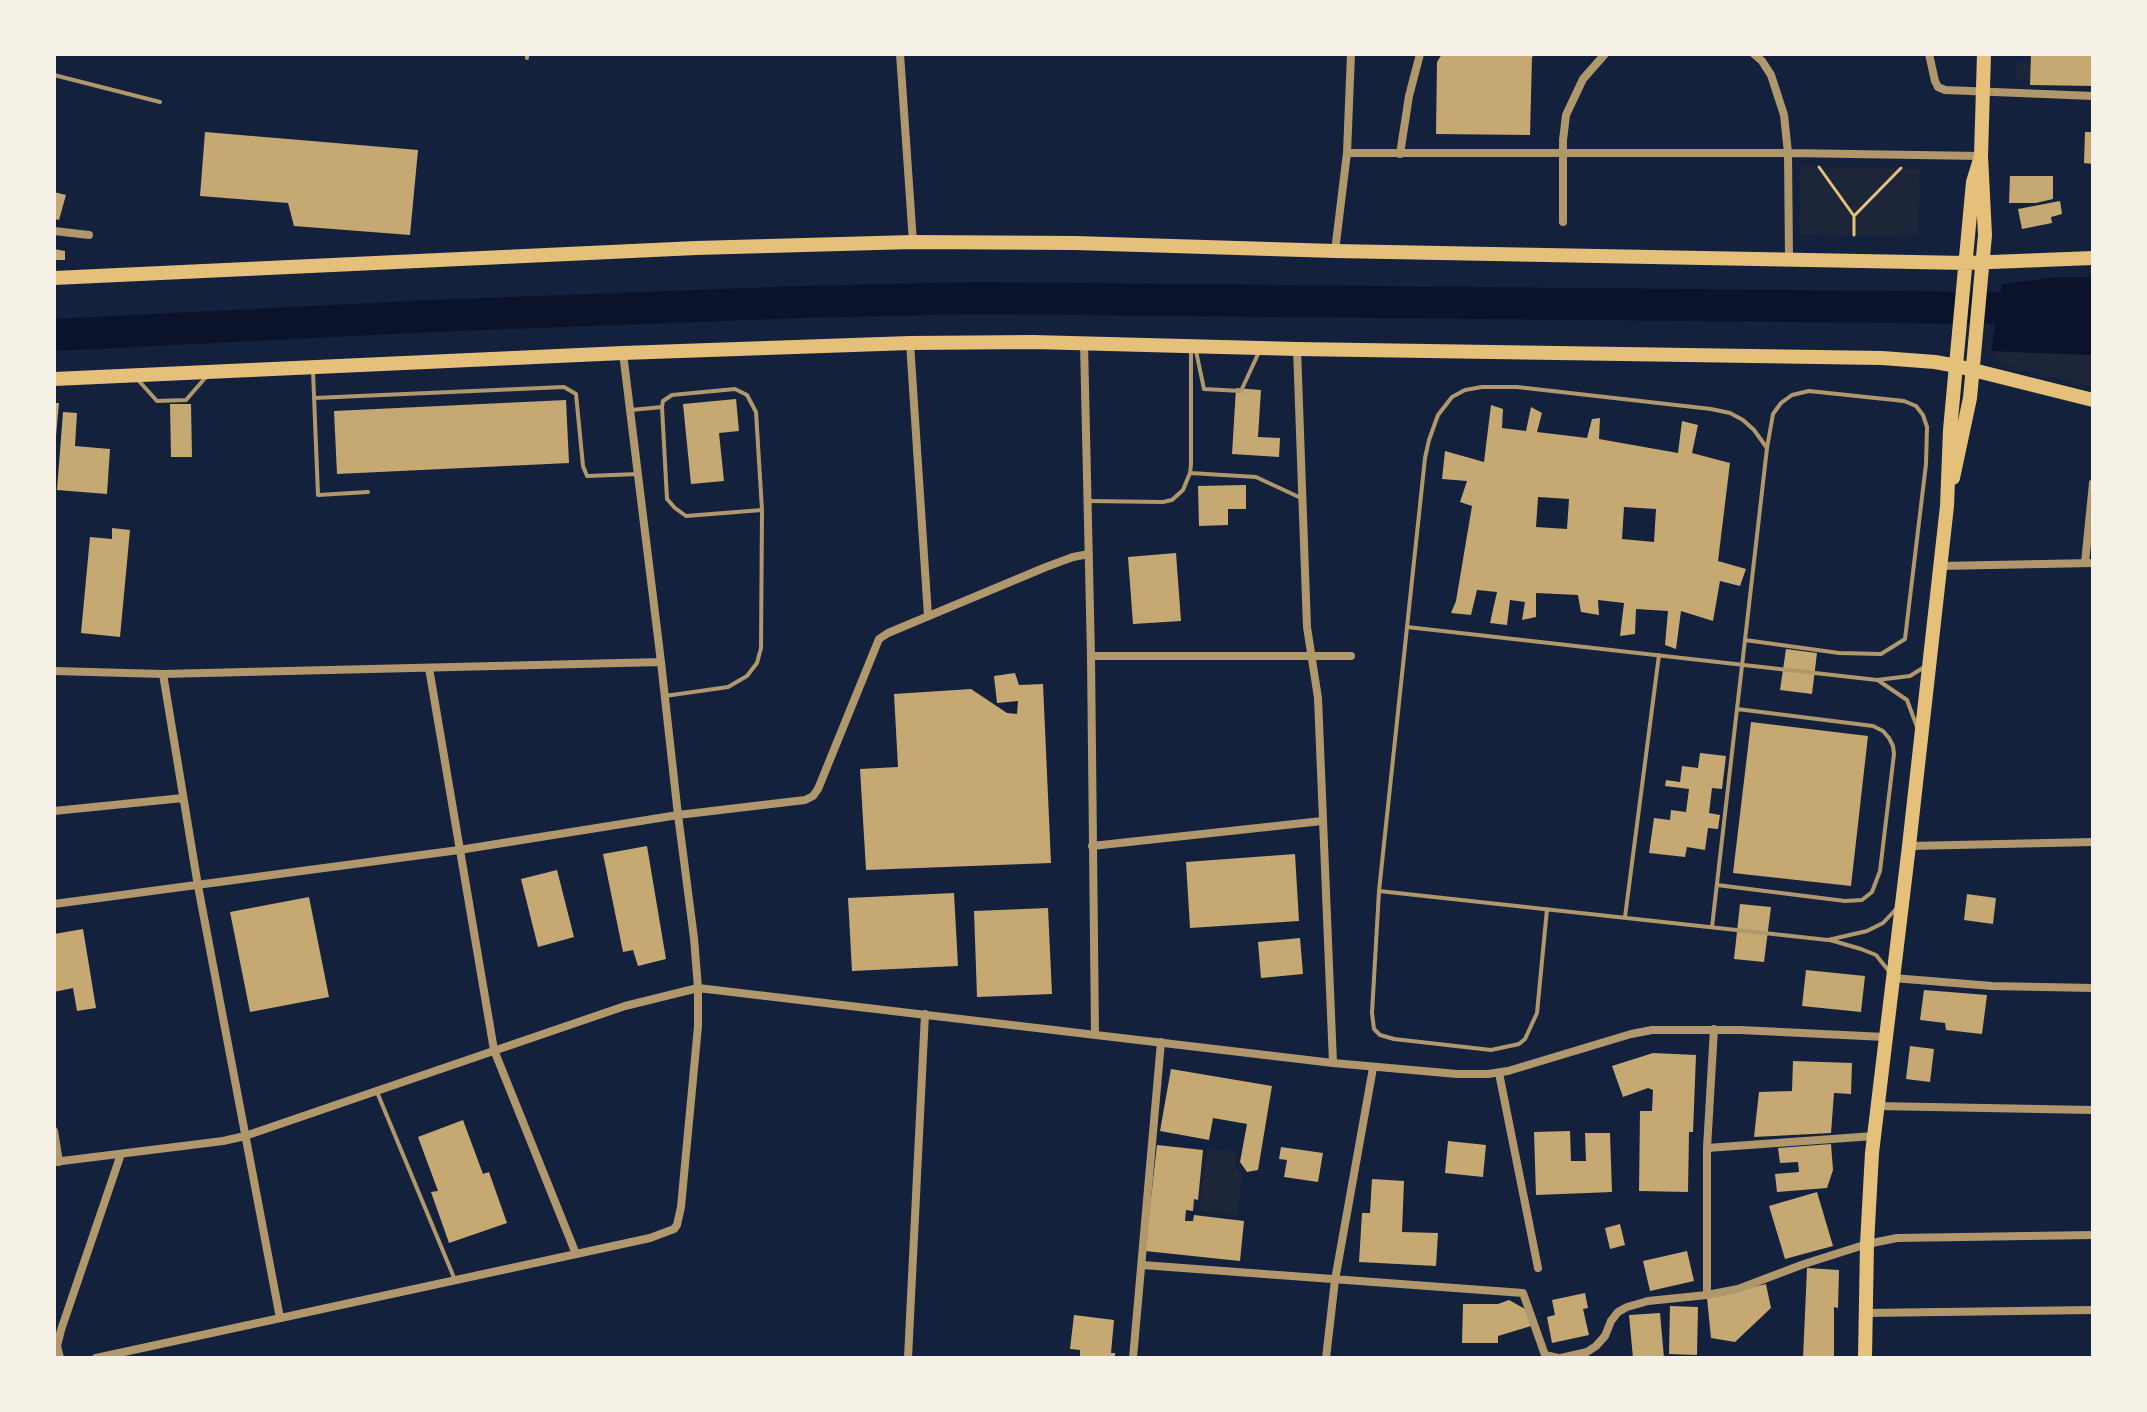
<!DOCTYPE html>
<html>
<head>
<meta charset="utf-8">
<style>
	body { margin:0 }
	#map { position:relative; width:2147px; height:1412px; overflow:hidden; background:#14213d; font-family:Roboto,sans-serif }
	canvas { display:block }
	.frame { position:absolute; inset:0; border:56px solid #f6f1e7; pointer-events:none }
</style>
</head>
<body>
<div id="map">
<canvas width="2147" height="1412"></canvas>
<div class="frame"></div>
</div>
<script>
const ctx = document.querySelector('canvas').getContext('2d');
ctx.lineJoin = 'round';
function fill(path, color) {
  ctx.fillStyle = color;
  ctx.fill(path, 'evenodd');
}
function shape(rows) {
  const path = new Path2D();
  for (const r of rows) {
    path.moveTo(r[0], r[1]);
    for (let i = 2; i < r.length; i += 2) path.lineTo(r[i], r[i + 1]);
  }
  return path;
}
function strokePath(path, color, width, dash) {
  ctx.strokeStyle = color;
  ctx.lineWidth = width;
  ctx.lineCap = dash ? 'butt' : 'round';
  ctx.setLineDash(dash || []);
  ctx.stroke(path);
}
const green = shape([
	[2031,62,2030,80,2015,80,2016,63],
	[1800,167,1920,169,1918,236,1799,234],
	[1991,351,2093,355,2093,387,2019,370,1995,358],
	[1207,1149,1237,1152,1235,1164,1242,1176,1237,1216,1199,1211]
]);
const water = shape([
	[2057,277,2093,277,2093,355,1991,351,2002,284]
]);
const river = shape([
	[54,335,431,316,801,302,975,298,2093,309]
]);
const building = shape([
	[1442,54,1536,54,1532,57,1530,135,1436,134,1437,62],
	[2031,54,2093,54,2093,86,2030,85],
	[205,132,418,150,410,235,294,226,288,203,200,196],
	[2085,132,2093,132,2093,164,2084,163],
	[2010,176,2053,176,2053,199,2036,203,2009,203],
	[54,192,66,195,59,220,54,219],
	[2060,201,2062,214,2051,217,2052,223,2022,229,2018,209],
	[54,249,65,251,65,260,54,260],
	[1236,388,1261,390,1258,437,1280,438,1279,457,1232,454],
	[736,399,739,431,719,433,724,481,691,484,683,404],
	[566,400,569,463,337,474,334,411],
	[54,403,59,403,56,436,54,436],
	[170,404,191,404,192,457,171,457],
	[1491,405,1503,409,1502,428,1526,431,1531,407,1542,413,1537,432,1587,438,1592,419,1600,418,1599,439,1678,453,1682,421,1698,425,1692,453,1730,463,1718,561,1746,569,1740,586,1720,581,1713,621,1681,611,1676,649,1665,645,1668,611,1636,609,1635,634,1620,636,1624,603,1598,600,1599,615,1581,612,1578,595,1536,593,1536,617,1522,620,1525,602,1510,600,1507,625,1490,623,1497,592,1477,590,1471,615,1451,613,1456,601,1472,506,1460,502,1467,481,1442,479,1445,451,1484,462],
	[1538,497,1569,499,1567,529,1536,527],
	[1624,507,1656,509,1654,542,1622,539],
	[63,412,77,413,75,446,110,449,107,494,57,490],
	[1246,485,1246,509,1228,509,1228,525,1199,526,1198,486],
	[112,528,130,530,120,637,81,633,90,537,112,539],
	[1176,553,1181,621,1133,624,1128,557],
	[1786,649,1817,653,1812,694,1780,690],
	[1015,673,1019,685,1043,684,1051,863,866,870,860,769,898,767,894,694,971,689,1007,713,1017,714,1018,701,997,703,994,676],
	[1751,722,1868,736,1851,886,1733,873],
	[1700,753,1726,756,1722,789,1712,788,1709,813,1720,815,1718,829,1708,828,1705,850,1687,847,1685,857,1649,853,1654,818,1670,820,1671,810,1686,812,1689,789,1665,786,1666,780,1680,782,1682,766,1698,768],
	[647,846,666,959,638,966,633,950,623,952,603,854],
	[1295,854,1299,921,1190,928,1186,862],
	[557,870,574,937,538,947,521,879],
	[954,893,958,966,852,971,848,898],
	[1967,894,1996,898,1993,924,1964,920],
	[309,897,329,997,250,1012,230,912],
	[1740,904,1771,907,1764,962,1734,959],
	[1048,908,1052,994,977,997,974,911],
	[83,929,96,1008,77,1011,73,988,54,992,54,934],
	[1300,938,1303,974,1261,978,1258,942],
	[1806,970,1865,976,1861,1012,1802,1006],
	[1924,990,1987,995,1982,1034,1946,1030,1945,1023,1920,1020],
	[1910,1046,1934,1049,1930,1082,1906,1079],
	[1653,1053,1696,1055,1693,1132,1689,1132,1688,1192,1639,1191,1640,1111,1652,1111,1653,1090,1648,1088,1623,1097,1612,1066],
	[1793,1061,1852,1063,1851,1094,1834,1093,1831,1133,1754,1137,1759,1092,1792,1091],
	[1171,1069,1272,1086,1258,1170,1247,1172,1240,1162,1247,1124,1213,1118,1209,1140,1160,1131],
	[463,1120,483,1174,489,1172,507,1223,449,1243,431,1192,438,1191,418,1137],
	[1570,1131,1571,1161,1586,1161,1585,1133,1610,1133,1612,1192,1536,1195,1534,1132],
	[1448,1141,1486,1145,1483,1177,1445,1173],
	[1831,1144,1833,1170,1827,1188,1777,1192,1775,1174,1799,1172,1798,1162,1780,1163,1778,1148],
	[1157,1145,1203,1150,1198,1200,1194,1199,1193,1211,1186,1210,1185,1221,1193,1221,1194,1215,1244,1221,1240,1261,1145,1251],
	[1281,1147,1323,1153,1318,1182,1284,1177,1287,1160,1279,1159],
	[1372,1179,1404,1181,1402,1232,1438,1233,1436,1266,1359,1262,1362,1213,1370,1213],
	[1817,1192,1833,1246,1785,1259,1769,1206],
	[1620,1224,1625,1245,1610,1249,1605,1228],
	[1687,1251,1694,1281,1650,1291,1643,1261],
	[1807,1268,1839,1270,1838,1308,1834,1307,1834,1358,1803,1358],
	[1766,1284,1771,1308,1735,1342,1711,1338,1707,1298],
	[1585,1293,1588,1308,1583,1309,1589,1335,1552,1343,1547,1317,1555,1315,1552,1300],
	[1509,1300,1525,1309,1531,1326,1498,1336,1498,1343,1462,1343,1463,1304,1498,1304],
	[1670,1306,1698,1307,1697,1355,1669,1354],
	[1660,1313,1664,1358,1633,1358,1629,1315],
	[1074,1315,1114,1320,1111,1353,1115,1353,1115,1358,1080,1358,1080,1350,1070,1349]
]);
const path = shape([
	[1819,167,1854,216,1854,235],
	[1854,216,1901,168]
]);
const service = shape([
	[527,58,527,54],
	[54,75,160,102],
	[1196,351,1204,389,1241,391,1259,352],
	[313,371,318,495,368,492],
	[139,381,157,401,186,400,206,377],
	[735,389,747,395,756,412,762,510,686,516,675,508,667,499,662,407,663,401,672,395,735,389],
	[314,398,564,387,576,394,583,466,587,476,638,474],
	[631,410,662,407],
	[1767,448,1754,430,1743,420,1730,413,1711,409,1517,387,1482,387,1465,390,1452,397,1438,415,1429,440,1425,458,1379,891,1828,940,1867,931,1883,923,1898,907],
	[1190,473,1256,477,1301,498],
	[1088,501,1163,502,1172,500,1183,490,1190,473,1191,464,1191,349],
	[1407,627,1877,680,1910,676,1926,666],
	[1879,681,1907,700,1917,727],
	[665,696,728,687,747,676,757,663,761,648,762,510],
	[1717,885,1845,901,1862,900,1872,892,1880,871,1894,754,1893,746,1889,738,1883,731,1873,726,1737,709],
	[1379,891,1372,1013,1374,1029,1380,1035,1394,1039,1491,1050,1519,1044,1525,1039,1537,1013,1547,909],
	[1625,917,1659,655],
	[1712,927,1737,709,1745,640,1767,448,1773,414,1781,403,1792,395,1809,391,1904,401,1916,406,1923,415,1927,427,1926,464,1905,639,1881,654,1839,653,1745,640],
	[1830,940,1861,949,1876,955,1888,970],
	[377,1092,455,1280]
]);
const minor = shape([
	[900,54,913,242],
	[1754,54,1762,61,1771,75,1784,115,1788,153,1789,259],
	[1929,54,1935,81,1938,87,1945,90,2093,96],
	[1347,153,1788,153,1981,156],
	[1400,154,1409,96,1420,54],
	[1563,222,1563,140,1566,115,1583,79,1605,54],
	[54,231,89,235],
	[1335,251,1347,153,1351,54],
	[910,343,928,616],
	[1084,343,1091,656,1095,1034],
	[1297,349,1307,627,1318,698,1333,1063],
	[2085,563,2093,483],
	[1939,566,2093,563],
	[1091,656,1351,656],
	[429,668,494,1050,576,1254],
	[54,671,163,674,661,662],
	[163,674,198,886,280,1318],
	[54,811,183,798],
	[1092,846,1322,821],
	[1909,846,2093,842],
	[54,904,459,850,678,815,805,800,813,796,818,789,879,639,888,633,1046,567,1073,557,1089,554],
	[1893,978,1992,986,2093,988],
	[1499,1073,1538,1268],
	[1877,1106,2093,1110],
	[54,1131,59,1162],
	[1707,1148,1874,1136],
	[54,1162,223,1141,245,1136,625,1006,698,988,1333,1063,1457,1074,1488,1074,1508,1071,1631,1034,1652,1030,1740,1030,1885,1037],
	[1142,1265,1523,1293,1545,1355,1558,1358],
	[1707,1295,1707,1148,1714,1029],
	[1865,1313,2093,1310],
	[60,1358,57,1346,61,1330,121,1154],
	[96,1358,650,1238,674,1229,677,1225,681,1207,698,1026,698,988,694,938,678,815,661,662,623,353],
	[908,1358,925,1014],
	[1133,1358,1161,1042],
	[1326,1358,1335,1280,1373,1068],
	[1561,1358,1587,1352,1596,1346,1605,1336,1611,1321,1618,1312,1627,1307,1648,1301,1707,1295,1738,1289,1804,1264,1867,1244,1897,1238,2093,1235]
]);
const primary = shape([
	[54,278,696,248,913,242,1075,243,1335,251,1966,263,2093,258],
	[54,379,623,353,910,343,1033,342,1297,349,1882,358,1935,362,1957,366,2093,400],
	[1953,478,1970,398,1985,235,1981,156,1984,54],
	[1865,1358,1867,1244,1872,1153,1909,846,1947,506,1950,430,1973,182,1981,156]
]);
fill(green, '#1d2539');
fill(water, '#0b132b');
strokePath(river, '#0b132b', 32);
fill(building, '#c6a872');
strokePath(path, '#e5c07b', 3);
strokePath(service, '#b1986c', 4);
strokePath(minor, '#b1986c', 8);
strokePath(primary, '#e5c07b', 14);
</script>
</body>
</html>
